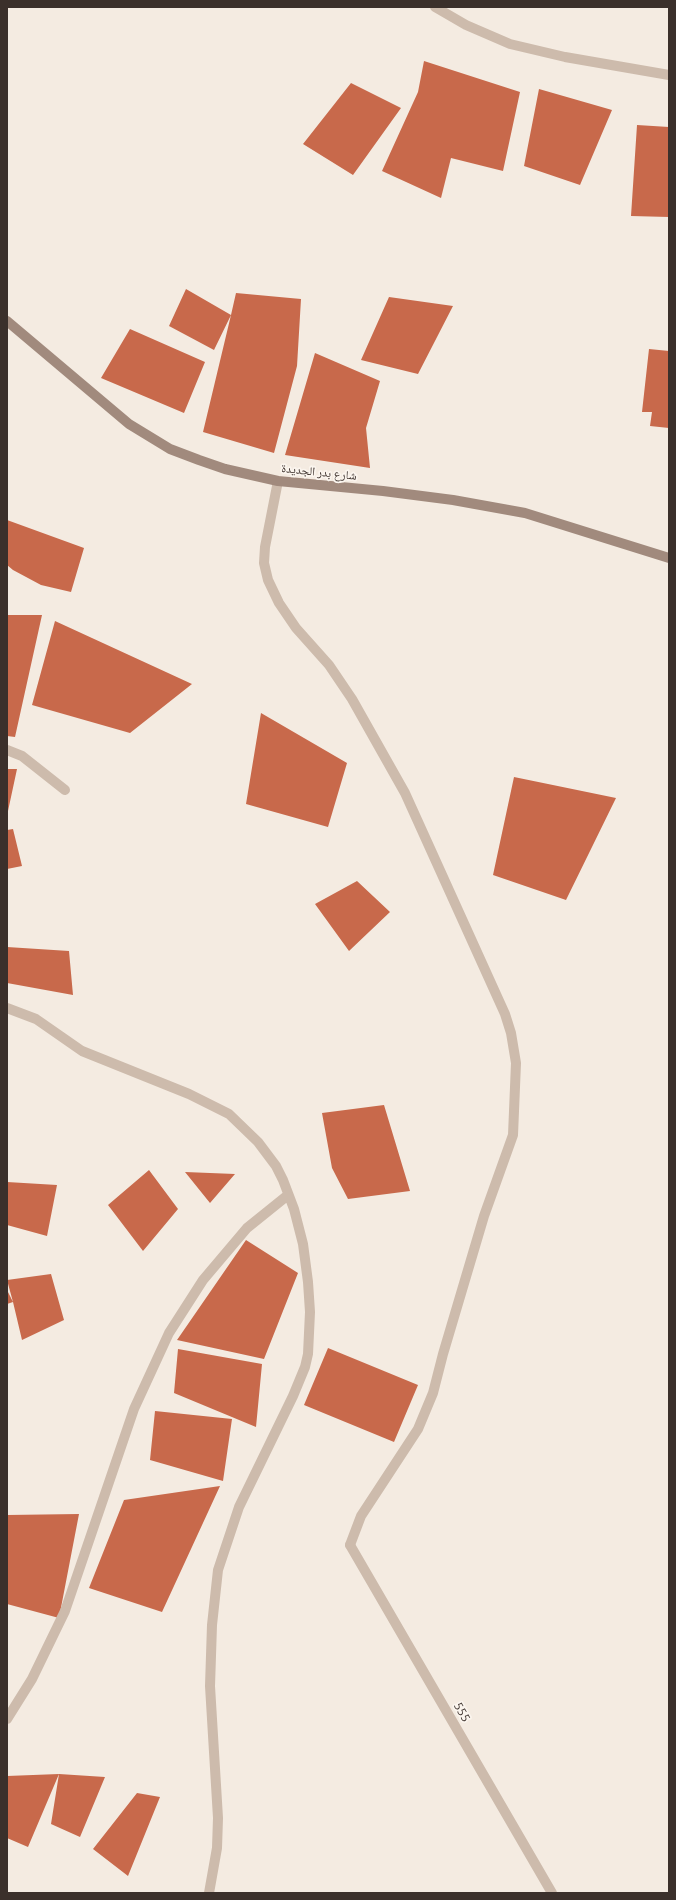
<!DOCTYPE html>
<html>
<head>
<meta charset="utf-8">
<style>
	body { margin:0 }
	#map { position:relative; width:676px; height:1900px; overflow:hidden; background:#f4ebe1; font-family:Ubuntu,sans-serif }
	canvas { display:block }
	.frame { position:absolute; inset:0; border:8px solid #3b302b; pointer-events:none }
</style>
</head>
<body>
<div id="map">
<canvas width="676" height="1900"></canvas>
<div class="frame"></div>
</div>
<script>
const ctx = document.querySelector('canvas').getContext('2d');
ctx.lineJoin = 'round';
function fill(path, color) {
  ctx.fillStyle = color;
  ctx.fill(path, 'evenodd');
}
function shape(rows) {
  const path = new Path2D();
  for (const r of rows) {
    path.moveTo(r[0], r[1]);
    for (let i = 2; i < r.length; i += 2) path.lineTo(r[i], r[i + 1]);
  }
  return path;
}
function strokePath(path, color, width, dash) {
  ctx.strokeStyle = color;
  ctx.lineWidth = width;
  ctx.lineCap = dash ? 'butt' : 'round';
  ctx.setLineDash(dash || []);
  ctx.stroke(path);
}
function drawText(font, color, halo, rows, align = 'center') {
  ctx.font = font + ' Ubuntu,"Noto Naskh Arabic",sans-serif';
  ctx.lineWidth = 3.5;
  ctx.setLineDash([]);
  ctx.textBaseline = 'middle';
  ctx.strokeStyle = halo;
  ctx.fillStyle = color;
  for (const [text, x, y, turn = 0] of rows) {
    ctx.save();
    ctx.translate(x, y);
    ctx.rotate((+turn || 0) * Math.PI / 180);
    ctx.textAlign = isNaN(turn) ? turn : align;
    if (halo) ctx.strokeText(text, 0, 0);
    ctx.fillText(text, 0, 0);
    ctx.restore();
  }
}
const building = shape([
	[424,61,520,92,503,171,451,158,441,198,382,171,418,92],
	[351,83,401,108,353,175,303,144],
	[539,89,612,110,580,185,524,166],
	[637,125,669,127,669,217,631,216],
	[186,289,231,315,236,293,301,299,297,366,274,453,203,432,231,315,214,350,169,326],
	[389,297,453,306,418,374,361,360],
	[130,329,205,362,184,413,101,378],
	[649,349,669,351,669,428,650,426,652,412,642,412],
	[315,353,380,381,366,428,370,468,285,455],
	[7,520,84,548,71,592,41,585,13,570,7,565],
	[7,615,42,615,15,737,7,736],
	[55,621,192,684,130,733,32,705],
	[261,713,347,763,328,827,246,804],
	[7,769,17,769,8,811,7,811],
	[514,777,616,798,566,900,493,875],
	[13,829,22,866,7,869,7,830],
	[357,881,390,912,349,951,315,904],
	[7,947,69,951,73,995,7,983],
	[384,1105,410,1191,348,1199,332,1168,322,1113],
	[149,1170,178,1209,143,1251,108,1205],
	[185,1172,235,1174,210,1203],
	[7,1182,57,1185,47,1236,7,1225],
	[246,1240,298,1273,264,1359,177,1340],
	[51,1274,64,1320,22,1340,13,1302,7,1304,7,1290,13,1302,7,1280],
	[328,1348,418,1385,394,1442,304,1405],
	[178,1349,262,1364,256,1427,174,1393],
	[155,1411,232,1419,223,1481,150,1460],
	[220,1486,162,1612,89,1588,124,1500],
	[79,1514,59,1618,7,1604,7,1515],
	[59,1774,105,1777,80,1837,51,1824],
	[59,1774,28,1847,7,1838,7,1776],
	[137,1793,160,1797,128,1876,93,1849]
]);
const lane = shape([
	[350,1545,552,1893]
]);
const street = shape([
	[435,7,466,25,510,44,565,57,669,75],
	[278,481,265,547,264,563,268,580,279,603,296,628,329,665,352,699,405,793,505,1014,511,1033,516,1063,513,1135,484,1216,443,1354,433,1393,418,1429,361,1516,350,1545],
	[7,750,22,756,65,790],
	[7,1008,36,1019,82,1051,189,1094,229,1114,258,1142,276,1166,283,1180,294,1209,303,1244,308,1282,310,1312,308,1354,305,1367,293,1396,239,1507,218,1570,212,1625,210,1686,218,1818,217,1848,209,1893],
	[7,1719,32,1679,65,1611,134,1409,169,1333,203,1280,247,1228,288,1195]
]);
const secondary = shape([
	[7,321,129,424,170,449,199,460,225,469,278,481,383,491,453,500,525,513,669,558]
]);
const streetNames = [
	["شارع بدر الجديدة",319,472,6],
	["555",462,1712,60]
];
fill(building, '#c8694b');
strokePath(lane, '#cdbbac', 10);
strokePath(street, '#cdbbac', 10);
strokePath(secondary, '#a18a7d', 10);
drawText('12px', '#3b302b', '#fbf5ee', streetNames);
</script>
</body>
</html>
